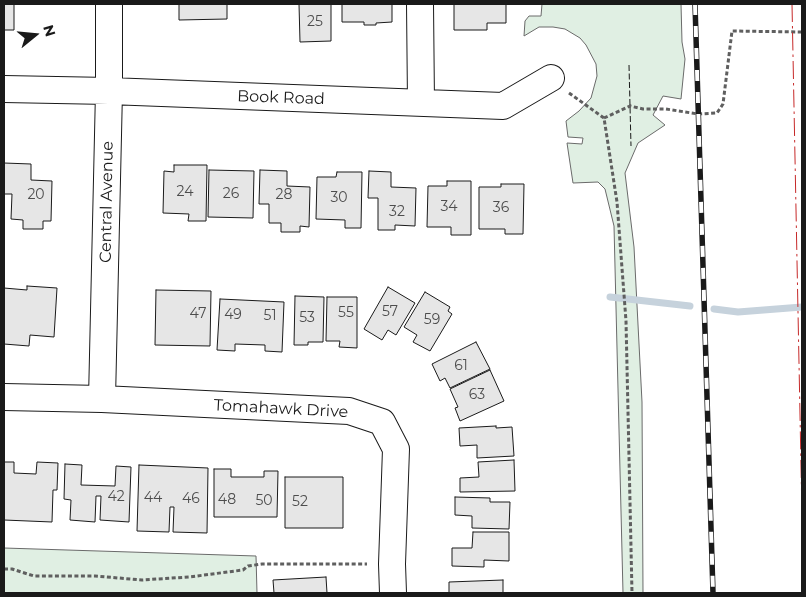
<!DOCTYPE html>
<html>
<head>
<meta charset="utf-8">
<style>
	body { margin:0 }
	#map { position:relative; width:806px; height:597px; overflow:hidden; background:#fff; font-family:Montserrat,sans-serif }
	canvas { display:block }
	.frame { position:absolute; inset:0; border:5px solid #1a1a1a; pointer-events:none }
	.north { position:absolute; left:10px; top:10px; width:50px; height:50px; -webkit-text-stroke:4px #fff; paint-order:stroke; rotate:73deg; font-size:14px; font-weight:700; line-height:20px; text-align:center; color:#1a1a1a }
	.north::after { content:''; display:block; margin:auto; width:18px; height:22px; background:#1a1a1a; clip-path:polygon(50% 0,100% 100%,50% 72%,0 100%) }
</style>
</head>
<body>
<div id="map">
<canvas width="806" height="597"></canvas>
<div class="frame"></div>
<div class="north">N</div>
</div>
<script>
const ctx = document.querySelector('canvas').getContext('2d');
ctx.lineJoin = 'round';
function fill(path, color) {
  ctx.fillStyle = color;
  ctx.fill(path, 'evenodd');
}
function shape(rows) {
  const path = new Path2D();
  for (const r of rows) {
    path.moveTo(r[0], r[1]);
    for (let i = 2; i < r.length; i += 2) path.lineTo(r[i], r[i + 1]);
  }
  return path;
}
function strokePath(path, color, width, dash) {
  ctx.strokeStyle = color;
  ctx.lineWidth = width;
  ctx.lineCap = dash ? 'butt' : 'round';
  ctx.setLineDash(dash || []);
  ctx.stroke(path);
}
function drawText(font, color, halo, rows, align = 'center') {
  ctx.font = font + ' Montserrat,sans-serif';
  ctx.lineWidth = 4;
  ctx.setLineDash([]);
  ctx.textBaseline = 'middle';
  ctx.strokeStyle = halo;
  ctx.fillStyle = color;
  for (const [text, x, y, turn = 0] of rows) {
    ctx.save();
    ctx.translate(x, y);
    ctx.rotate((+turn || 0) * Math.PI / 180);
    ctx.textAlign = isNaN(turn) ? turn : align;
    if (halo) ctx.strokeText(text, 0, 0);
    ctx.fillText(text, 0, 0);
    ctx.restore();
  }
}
const green = shape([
	[542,4,681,4,682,42,685,59,681,99,663,96,653,115,665,125,638,143,625,173,634,247,642,402,643,593,623,593,614,226,605,189,598,182,573,183,567,143,582,144,583,138,568,137,566,121,579,111,591,98,597,76,596,64,586,45,580,38,565,29,553,27,539,27,524,36,525,21,529,16,541,16,542,4],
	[4,548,256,556,257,593,4,593,4,548]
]);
const stream = shape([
	[610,297,690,306],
	[714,309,738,312,802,307]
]);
const building = shape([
	[4,4,14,4,14,30,4,30,4,4],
	[179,4,227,4,227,19,179,20,179,4],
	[299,4,331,4,331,41,300,42,299,4],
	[342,4,392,4,392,22,376,23,376,25,364,25,364,22,342,22,342,4],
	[454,4,506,4,506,23,487,23,487,30,454,30,454,4],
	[4,163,31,164,31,180,52,181,51,221,43,221,43,229,23,229,23,220,11,219,12,194,4,194,4,163],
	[174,165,207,165,206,221,188,221,189,214,163,213,164,171,174,172,174,165],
	[209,170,254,171,253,218,208,217,209,170],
	[260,170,287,171,287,186,310,187,309,227,300,226,300,232,281,232,281,223,269,223,269,204,259,204,260,170],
	[369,171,391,172,391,187,416,188,415,226,395,225,395,230,378,230,378,198,368,198,369,171],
	[337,172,362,172,361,228,345,228,345,220,316,219,317,177,336,177,337,172],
	[447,181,471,181,471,235,451,235,451,227,427,227,428,186,447,186,447,181],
	[501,184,524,184,523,234,505,234,505,229,479,229,479,187,501,187,501,184],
	[27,286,57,288,54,337,30,335,29,346,4,344,4,288,27,290,27,286],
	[388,287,415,303,396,335,388,330,382,340,364,329,388,287],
	[156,290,211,291,210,346,155,345,156,290],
	[425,292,450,307,448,311,452,314,430,351,413,342,417,335,404,327,425,292],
	[295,296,324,297,323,342,308,342,308,345,294,345,295,296],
	[327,297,357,297,357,348,339,347,340,341,326,341,327,297],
	[220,299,284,302,282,352,265,351,265,345,235,344,235,351,217,350,220,299],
	[476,342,490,369,450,388,445,378,440,381,432,364,476,342],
	[490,370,504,401,460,421,455,408,458,407,450,389,490,370],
	[496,426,496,428,512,427,514,456,477,458,477,445,460,446,459,428,496,426],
	[514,460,515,491,460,492,460,478,479,477,478,462,514,460],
	[4,462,14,462,14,473,36,474,37,462,58,463,57,490,53,490,52,522,4,520,4,462],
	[65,464,82,465,81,485,115,486,116,466,131,467,129,522,100,520,101,496,96,496,95,522,70,520,71,500,64,499,65,464],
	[139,465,208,468,207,533,173,532,174,507,170,507,169,532,137,531,139,465],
	[214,469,231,469,231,477,264,477,264,471,278,471,277,517,214,517,214,469],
	[285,477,343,477,343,528,285,528,285,477],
	[455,497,490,498,490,502,510,502,509,529,472,528,472,516,455,515,455,497],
	[473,532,509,532,509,561,484,560,484,567,452,566,452,548,472,548,473,532],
	[326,577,327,593,274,593,273,580,326,577],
	[503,580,503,593,449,593,449,582,503,580]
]);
const path = shape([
	[569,93,604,118,617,202,626,321,632,593],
	[604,118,630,106,643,109,666,109,698,114,717,113,723,104,732,31,802,32],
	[4,569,12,569,34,576,95,576,142,580,189,577,243,570,248,566,262,564,367,564]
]);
const minor = shape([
	[420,4,421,103],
	[4,89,109,91,503,106,551,78],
	[4,397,102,399,349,411,382,422,396,449,392,564,393,593],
	[102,399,109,91,109,4]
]);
const rail = shape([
	[695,4,713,593]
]);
const fence = shape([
	[629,65,631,146]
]);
const power = shape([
	[792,4,802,517]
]);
const numberNames = [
	["25",315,22],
	["24",185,192],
	["26",231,194],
	["20",36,195],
	["28",284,195],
	["30",339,198],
	["34",449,207],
	["36",501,208],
	["32",397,212],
	["57",390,312],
	["55",346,313],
	["47",198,314],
	["49",233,315],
	["51",270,316],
	["53",307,318],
	["59",432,320],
	["61",461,366],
	["63",477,395],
	["42",116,497],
	["44",153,498],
	["46",191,499],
	["48",227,500],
	["50",264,501],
	["52",300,502]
];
const streetNames = [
	["Book Road",281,98,2],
	["Central Avenue",107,202,-89],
	["Tomahawk Drive",281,409,3]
];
fill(green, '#e0efe3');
strokePath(green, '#6a6a6a', 1);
strokePath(stream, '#c6d2dc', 7);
fill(building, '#e6e6e6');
strokePath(building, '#1a1a1a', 1);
strokePath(minor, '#1a1a1a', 28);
strokePath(path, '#5f5f5f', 3, [4, 2.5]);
strokePath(minor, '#fff', 26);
strokePath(rail, '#1a1a1a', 5.5);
strokePath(rail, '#fff', 4, [11]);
strokePath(fence, '#1a1a1a', 1, [6, 2.5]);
strokePath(power, '#c62828', 1, [18, 4, 2.5, 4]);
drawText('14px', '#4d4d4d', null, numberNames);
drawText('16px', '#1a1a1a', '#fff', streetNames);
</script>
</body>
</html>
